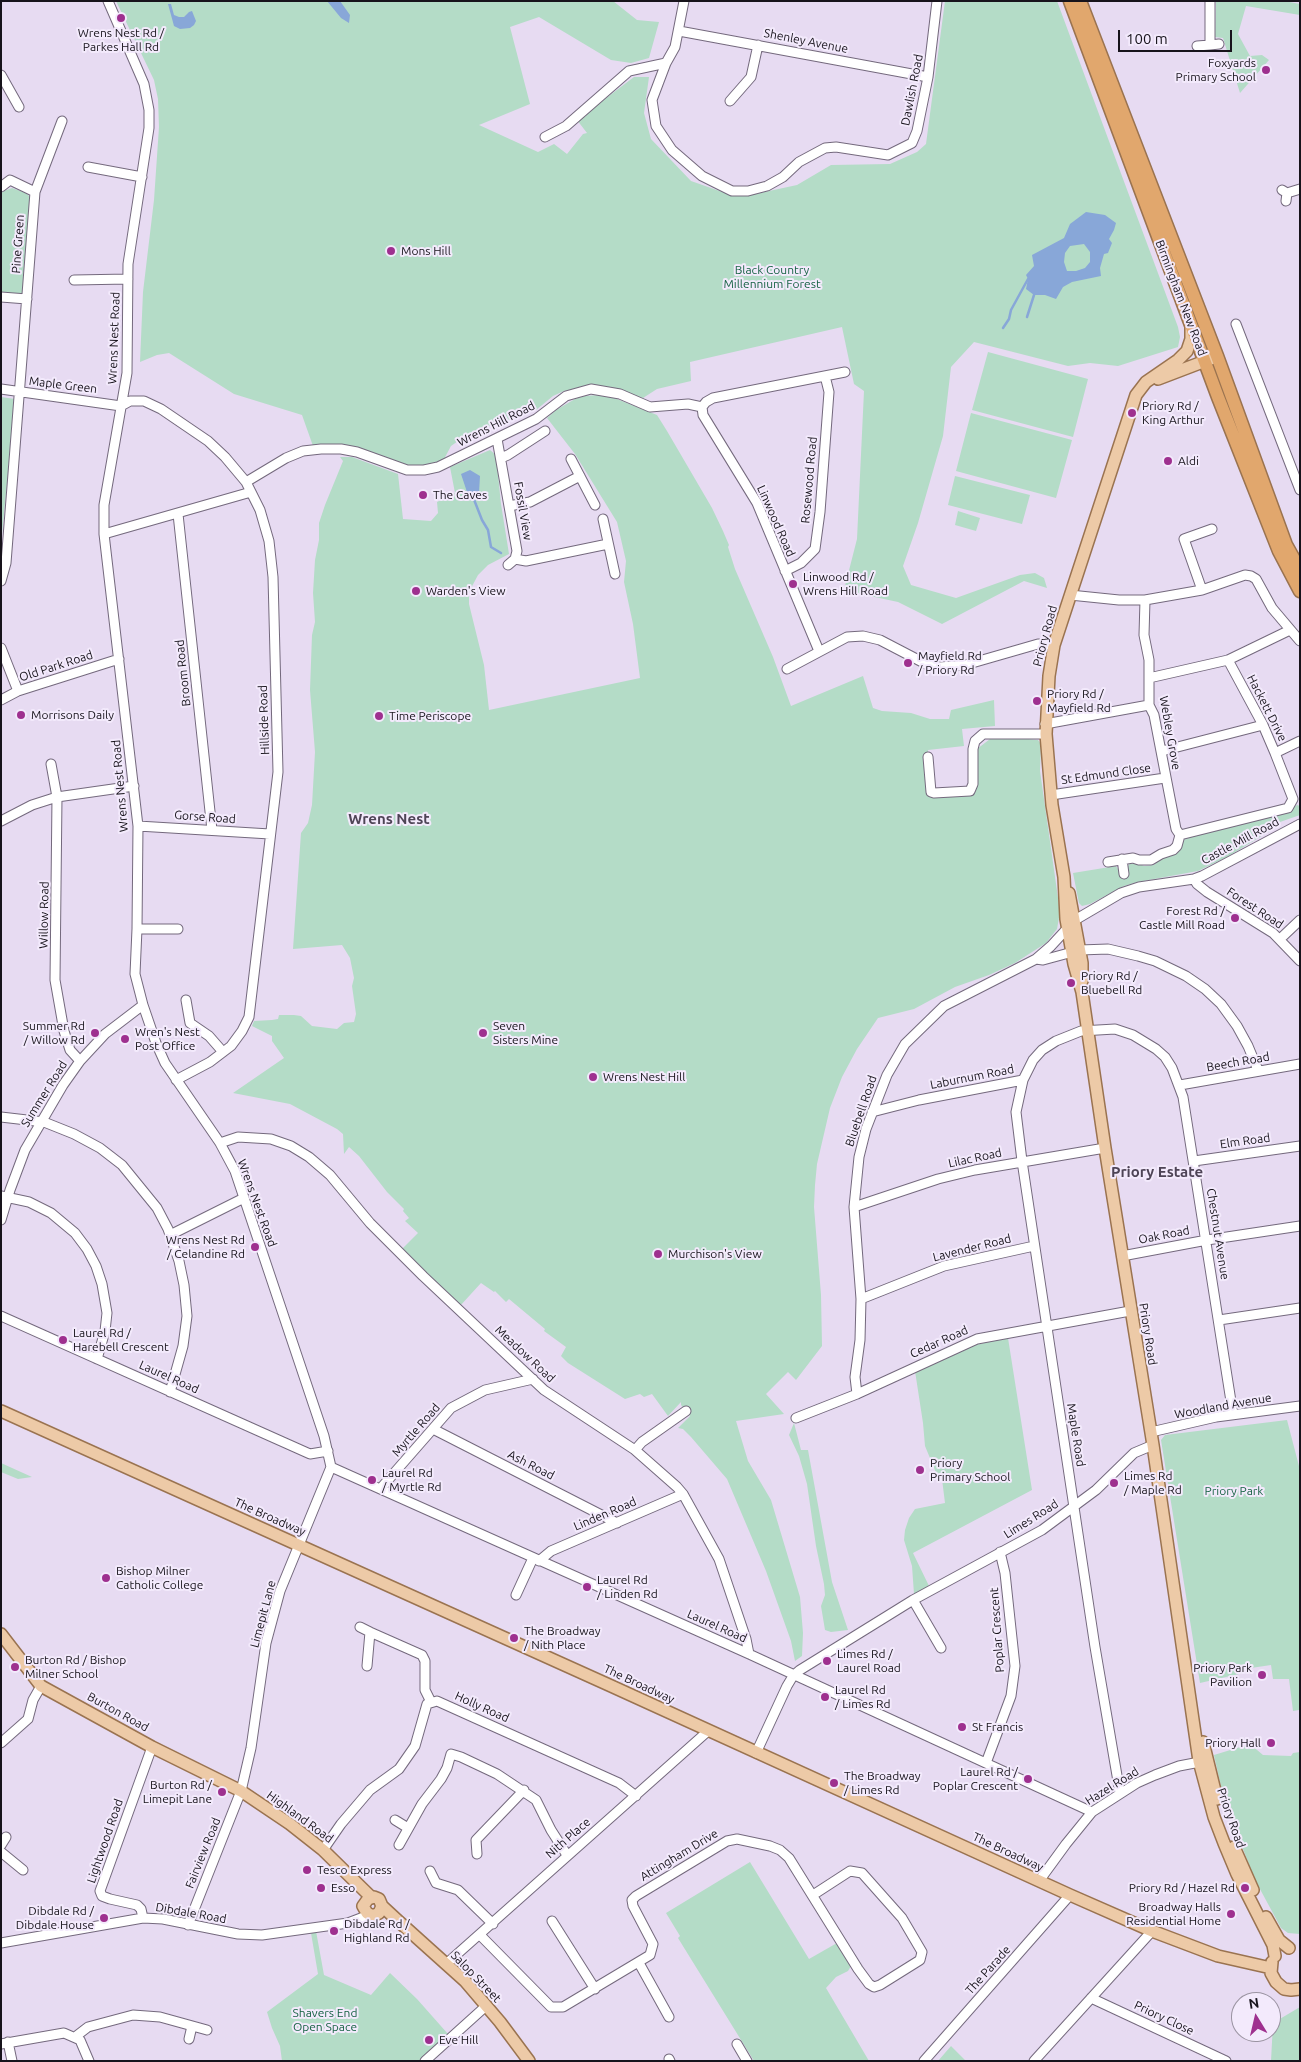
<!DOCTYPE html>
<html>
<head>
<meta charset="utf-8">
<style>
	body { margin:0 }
	#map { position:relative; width:1301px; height:2062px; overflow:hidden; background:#e7dbf2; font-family:Ubuntu,sans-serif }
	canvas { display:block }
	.frame { position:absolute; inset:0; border:2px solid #17131b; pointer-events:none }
	.north { position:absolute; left:1231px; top:1992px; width:50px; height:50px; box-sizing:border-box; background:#f3eafc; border:1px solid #9b94a2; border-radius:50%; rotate:351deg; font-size:14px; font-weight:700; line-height:20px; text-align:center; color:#17131b }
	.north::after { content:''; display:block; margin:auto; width:18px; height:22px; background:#9e308f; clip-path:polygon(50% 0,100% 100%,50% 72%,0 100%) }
	.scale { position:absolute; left:1118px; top:30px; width:114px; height:22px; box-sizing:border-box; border:2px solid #17131b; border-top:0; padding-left:6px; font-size:15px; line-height:18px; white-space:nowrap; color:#17131b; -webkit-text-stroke:4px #f3eafc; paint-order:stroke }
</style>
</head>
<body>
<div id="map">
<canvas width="1301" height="2062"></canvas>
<div class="frame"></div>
<div class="north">N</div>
<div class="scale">100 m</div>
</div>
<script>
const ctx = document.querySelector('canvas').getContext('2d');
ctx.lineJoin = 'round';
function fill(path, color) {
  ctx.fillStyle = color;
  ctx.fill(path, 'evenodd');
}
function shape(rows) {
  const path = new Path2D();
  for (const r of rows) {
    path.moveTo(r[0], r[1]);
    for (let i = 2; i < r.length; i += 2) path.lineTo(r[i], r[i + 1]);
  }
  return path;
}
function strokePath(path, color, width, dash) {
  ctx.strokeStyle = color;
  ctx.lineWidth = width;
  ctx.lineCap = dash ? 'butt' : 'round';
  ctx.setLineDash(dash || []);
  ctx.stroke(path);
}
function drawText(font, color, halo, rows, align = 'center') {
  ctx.font = font + ' Ubuntu,sans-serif';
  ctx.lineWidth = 4;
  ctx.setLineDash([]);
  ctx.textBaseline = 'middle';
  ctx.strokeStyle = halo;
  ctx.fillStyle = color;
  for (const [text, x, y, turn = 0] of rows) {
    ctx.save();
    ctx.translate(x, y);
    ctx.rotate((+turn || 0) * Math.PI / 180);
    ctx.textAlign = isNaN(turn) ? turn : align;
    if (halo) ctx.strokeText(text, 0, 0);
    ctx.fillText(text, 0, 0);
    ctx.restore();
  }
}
const green = shape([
	[116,1,613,1,637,20,659,22,649,58,631,63,611,60,539,17,510,27,530,104,479,125,538,152,554,144,567,154,583,134,587,133,577,120,634,77,649,77,644,113,651,139,691,181,731,195,740,195,755,194,797,185,831,165,890,164,917,152,926,144,945,1,1057,1,1178,327,1180,337,1178,347,1118,366,1090,363,1068,366,974,342,951,367,943,436,918,523,903,566,911,585,956,598,1020,575,1035,573,1044,578,1047,588,1024,581,942,624,898,602,856,593,845,586,857,539,864,391,854,384,842,327,690,362,691,381,657,389,643,398,597,385,564,391,553,396,536,410,529,410,511,420,492,425,461,439,451,446,443,461,431,466,413,468,374,453,352,447,313,446,302,415,234,394,169,353,157,355,140,362,143,292,154,200,159,127,158,99,154,80],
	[1216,1,1284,1,1300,4,1300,15,1246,6,1238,34,1250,56,1262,55,1269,60,1240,93,1223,38,1215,37],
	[12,188,26,193,32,199,23,295,1,295,1,192],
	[988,352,1088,379,1073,437,972,410],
	[600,395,612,397,657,415,667,431,712,508,723,531,729,545,728,547,735,569,773,657,791,706,863,676,873,708,882,711,911,713,930,719,949,719,951,710,994,700,995,726,962,729,964,746,928,750,931,793,968,793,977,749,990,739,1028,739,1038,740,1041,744,1040,771,1060,912,1057,929,1046,943,1015,963,989,975,955,987,914,1009,878,1018,857,1049,842,1077,830,1108,817,1164,815,1185,814,1207,821,1295,822,1346,796,1380,788,1372,766,1394,784,1414,736,1421,748,1461,771,1500,800,1597,803,1633,802,1656,795,1661,791,1641,766,1571,727,1479,691,1437,683,1429,678,1428,690,1416,681,1405,681,1402,668,1416,652,1394,644,1397,640,1394,625,1399,568,1363,561,1356,566,1347,544,1331,545,1329,509,1299,506,1302,495,1291,494,1292,481,1283,460,1306,401,1250,418,1233,405,1221,409,1218,403,1211,404,1209,387,1192,359,1156,349,1147,344,1154,343,1134,337,1129,290,1104,233,1093,284,1058,272,1041,272,1036,252,1026,254,1021,272,1020,278,1019,279,1015,294,1015,301,1016,312,1026,337,1029,344,1023,354,1022,356,1014,352,986,354,978,350,958,342,945,293,949,301,833,308,823,312,805,315,752,310,690,312,635,315,622,313,593,315,560,319,540,319,523,325,505,343,461,340,457,352,457,398,474,403,519,431,521,438,513,437,502,455,493,450,467,490,450,496,455,501,504,509,554,488,565,478,575,469,592,469,604,484,665,489,710,640,678,633,624,624,582,626,561,617,522,575,454,547,418,556,410,575,399,583,396],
	[1,397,15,399,1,545],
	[971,413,1072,440,1056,498,956,471],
	[955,476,1030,495,1022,524,948,505],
	[958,511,980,518,976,531,955,525],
	[1297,805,1300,806,1300,815,1280,822,1270,831,1227,857,1198,871,1138,882,1124,886,1090,904,1082,906,1079,903,1073,873,1116,866,1122,875,1130,863,1135,862,1144,866,1154,865,1160,858,1183,840,1208,831,1283,814],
	[1008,1338,1032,1490,913,1553,929,1586,914,1594,912,1566,904,1540,905,1530,909,1518,915,1509,945,1503,942,1479,937,1475,925,1446,923,1423,915,1371,974,1345],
	[1287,1420,1300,1470,1300,1716,1299,1710,1293,1711,1289,1679,1273,1679,1271,1665,1251,1668,1252,1671,1200,1683,1161,1440,1165,1435],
	[794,1423,801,1450,808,1450,832,1582,848,1630,831,1632,825,1630,821,1606,825,1595,824,1584,816,1546,807,1484,799,1456,789,1435],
	[1,1463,32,1477,18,1479,1,1472],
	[1250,1744,1263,1755,1291,1756,1293,1753,1300,1752,1300,1934,1288,1933,1281,1928,1254,1878,1223,1796,1214,1755],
	[750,1862,809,1959,837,1943,851,1966,848,1971,836,1977,826,1988,869,2061,754,2061,678,1938,680,1936,666,1913],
	[316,1931,324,1975,371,1995,390,1973,417,1999,448,2034,422,2061,282,2061,280,2046,272,2028,267,2012,318,1974,311,1933],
	[1300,2007,1300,2061,1271,2061,1273,2023],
	[951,2046,966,2061,938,2061]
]);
const water = shape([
	[327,1,340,1,350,15,349,23,341,18],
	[168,4,171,4,174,15,179,17,184,17,189,12,192,11,196,21,194,25,190,28,180,29,174,26],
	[1086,212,1105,215,1116,223,1114,230,1109,239,1112,243,1108,253,1104,254,1100,268,1101,276,1072,282,1063,287,1056,299,1045,295,1034,295,1026,289,1028,279,1026,275,1034,266,1032,255,1064,238,1070,224],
	[1084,244,1090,252,1090,262,1085,268,1076,271,1067,271,1064,262,1065,253,1070,246],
	[470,470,480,476,479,493,469,498,461,474]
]);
const stream = shape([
	[1027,317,1034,295],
	[1003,328,1009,319,1011,310,1028,279],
	[473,497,482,520,488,530,491,547,501,553]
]);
const minor = shape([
	[108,1,144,84,149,110,149,128,128,264,127,373,104,505,104,534,138,826,137,929,135,974,143,1005,156,1043,165,1063,220,1143,235,1171,324,1436,331,1467,280,1591,266,1643,251,1748,241,1791,188,1925],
	[684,1,675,47,666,63,652,100,656,126,672,150,702,176,732,191,748,191,767,186,783,177,799,162,825,148,836,147,888,155,912,143,917,131,928,77,937,1],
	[1210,1,1210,45,1219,44],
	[679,31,928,77],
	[1197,46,1210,45],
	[1,75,19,107],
	[730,101,751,77,758,45],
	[545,137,566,126,629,71,666,63],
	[88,167,142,177],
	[1,187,10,180,35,192],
	[1282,190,1287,193,1286,201],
	[1287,193,1300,189],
	[74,280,128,279],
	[1,297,27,299],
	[1236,324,1300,490],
	[1,389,121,406],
	[121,406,130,401,144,401,161,409,208,441,225,457,246,482,260,510,269,541,273,577,278,772,249,1017,242,1031,231,1046,210,1062,176,1080],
	[702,407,703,415,757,503,819,651],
	[497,439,517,551,515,559,508,565],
	[501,458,508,455,545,431],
	[571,459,595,505],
	[246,482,286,458,303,451,321,449,341,449,357,452,407,470,424,470,438,467,536,419,566,396,591,389,620,394,650,407,688,404,702,407,706,402,713,398,845,372],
	[509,506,530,502,580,476],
	[178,514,212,830],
	[603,519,615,574],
	[104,534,251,492],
	[515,559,526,561,608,544],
	[785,571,801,563,815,549,820,512,829,392,825,376],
	[1,581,6,563,35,192,62,121],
	[1202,590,1184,539,1212,529],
	[1070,595,1119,600,1145,600,1202,590,1245,575,1251,576,1256,579,1272,608,1300,641],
	[1145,600,1144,635,1149,660,1149,705,1154,715,1176,829,1180,835,1288,808,1293,799,1275,753,1263,725,1228,660],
	[1,648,18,691],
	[787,669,847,637,863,636,880,640,928,665,940,667,965,665,1038,644,1054,645],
	[1149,678,1228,660,1290,630],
	[1,700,18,691,119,659],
	[1045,724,1149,705],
	[1162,751,1263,725],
	[1275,753,1300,741],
	[928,757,931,792,934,793,970,791,973,784,973,749,975,741,983,734,1046,734],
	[51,764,57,797,55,980,64,1031,70,1050,80,1061],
	[1051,795,1165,778],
	[1,821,32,805,57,797,134,786],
	[138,826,270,834],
	[1122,859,1124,874],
	[1108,862,1133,858,1139,860,1151,860,1161,854,1173,850,1177,846,1180,835],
	[1194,879,1197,884,1207,892,1273,933,1300,961],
	[137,929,178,929],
	[1280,939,1300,920],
	[1036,959,1051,946,1075,920,1121,893,1139,887,1194,879,1202,876,1300,824],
	[186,1000,190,1023,209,1036,223,1052],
	[1023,1080,1016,1112,1022,1161,1095,1647,1120,1793],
	[1180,1085,1300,1064],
	[872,1112,919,1100,1023,1080,1033,1060,1042,1050,1056,1041,1081,1031,1115,1029,1133,1035,1156,1049,1165,1057,1172,1068,1183,1097,1233,1414],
	[1,1117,44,1122,74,1134,100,1148,122,1165,157,1208,168,1229,179,1261,184,1285,187,1316,183,1346,170,1392],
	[220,1143,238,1137,271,1139,291,1146,309,1157,330,1175,370,1223,423,1276,544,1390,635,1450,677,1487,683,1494,719,1559,746,1639,749,1654],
	[1194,1161,1300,1146],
	[1,1196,29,1202,51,1213,75,1233,87,1249,96,1266,102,1284,107,1313,105,1331,97,1359],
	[854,1207,938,1179,975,1170,1105,1148],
	[1,1220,10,1190,25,1150,63,1085,80,1061,105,1034,143,1005],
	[170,1235,244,1198],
	[1122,1256,1207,1240,1300,1226],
	[861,1299,944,1266,1034,1246],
	[1,1316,310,1454,328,1451],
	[1219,1320,1300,1308],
	[857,1394,855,1377,860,1340,861,1299,854,1207,859,1157,866,1129,887,1075,905,1044,944,1006,1036,959,1043,960,1080,950,1108,949,1138,956,1155,961,1186,976,1205,989,1221,1004,1237,1026,1248,1046,1258,1070],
	[796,1418,857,1394,977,1339,1130,1311],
	[433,1429,617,1523],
	[1151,1432,1216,1417,1300,1406],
	[635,1450,642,1442,686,1411],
	[331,1467,749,1654,1092,1812],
	[381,1488,451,1408,485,1390,533,1379],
	[539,1561,551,1551,683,1494],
	[516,1595,533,1558],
	[913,1600,941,1648],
	[360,1627,370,1632],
	[367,1666,370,1632,422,1655,425,1661,425,1690,431,1702],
	[1,1743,28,1719,33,1700,41,1686],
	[756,1753,787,1686,793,1676,800,1670,913,1600,1042,1530,1096,1490,1134,1453,1153,1445],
	[986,1763,1011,1696,1015,1666,1005,1573,1000,1552],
	[395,1820,408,1828],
	[1,1845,6,1837],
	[399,1845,422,1804,441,1779,447,1768,451,1754,461,1757,497,1774,536,1800,551,1830,567,1855],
	[323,1850,341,1824,370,1790,399,1769,415,1746,427,1704,437,1701,619,1783,636,1796],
	[1,1852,23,1870],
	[477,1854,476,1840,524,1790],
	[430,1871,436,1883,458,1890,493,1924],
	[1039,1881,1066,1844,1092,1812,1137,1783,1155,1775,1179,1766,1205,1761],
	[143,1918,141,1909,137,1905,110,1899,102,1896,100,1891,152,1747],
	[552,1921,595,1989],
	[480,1935,551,2007,563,2007,650,1955,653,1944,633,1906,632,1900,636,1896,727,1841,737,1839,770,1846,780,1850,789,1858,858,1969,869,1984,874,1987,880,1985,920,1960,922,1952,902,1918,862,1873,850,1871,813,1895],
	[1,1943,143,1918,163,1919,238,1934,262,1935,348,1923,369,1915],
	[639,1963,669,2017],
	[446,1964,708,1731],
	[1091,1998,1226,2061],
	[75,2037,88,2027,133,2015,160,2017,207,2030],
	[189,2039,192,2026],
	[8,2042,12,2061],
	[1,2044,64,2033,80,2040,89,2061],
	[737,2044,747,2061],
	[669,2059,670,2061],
	[425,2061,486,2006],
	[924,2061,1070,1895],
	[1034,2061,1152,1931]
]);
const major = shape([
	[1191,326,1191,339,1187,351,1178,360,1146,382,1136,395,1054,645,1049,676,1046,734,1052,805,1064,877,1066,919,1074,964,1082,992,1105,1148,1153,1445,1199,1761,1214,1817,1224,1843,1237,1874,1273,1945,1275,1956],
	[1158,379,1213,358],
	[1069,893,1082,963,1082,981],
	[1,1411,609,1685,1070,1895,1152,1931,1218,1956,1271,1968],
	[1,1634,41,1686,152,1747,241,1791,290,1824,323,1850,371,1897],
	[1203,1742,1217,1799],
	[1234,1847,1253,1890],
	[382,1906,379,1913,373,1916,367,1913,363,1906,368,1899,374,1897,379,1899,382,1906,396,1919,465,1981,500,2022,529,2061],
	[1266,1917,1279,1940,1289,1948],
	[1272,1962,1271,1973,1276,1982,1284,1989,1291,1990,1300,1989]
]);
const highway = shape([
	[1070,1,1218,397,1279,551,1300,591],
	[1080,1,1217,356,1286,545,1300,570]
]);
const markers = [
	[121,18,5,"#9e308f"],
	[1266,70,5,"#9e308f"],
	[391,251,5,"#9e308f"],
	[1132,413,5,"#9e308f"],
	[1168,461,5,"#9e308f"],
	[423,495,5,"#9e308f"],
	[793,584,5,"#9e308f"],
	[416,591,5,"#9e308f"],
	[908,663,5,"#9e308f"],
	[1037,701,5,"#9e308f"],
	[21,715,5,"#9e308f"],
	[379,716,5,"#9e308f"],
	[1235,918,5,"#9e308f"],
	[1071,983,5,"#9e308f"],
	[95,1033,5,"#9e308f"],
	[483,1033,5,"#9e308f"],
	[125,1039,5,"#9e308f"],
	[593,1077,5,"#9e308f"],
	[255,1247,5,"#9e308f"],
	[658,1254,5,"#9e308f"],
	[63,1340,5,"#9e308f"],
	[920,1470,5,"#9e308f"],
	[372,1480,5,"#9e308f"],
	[1114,1483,5,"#9e308f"],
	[106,1578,5,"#9e308f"],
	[587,1587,5,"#9e308f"],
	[514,1638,5,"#9e308f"],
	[827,1661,5,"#9e308f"],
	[15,1667,5,"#9e308f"],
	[1262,1675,5,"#9e308f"],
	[825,1697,5,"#9e308f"],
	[962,1727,5,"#9e308f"],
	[1271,1743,5,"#9e308f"],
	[1028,1779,5,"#9e308f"],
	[834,1783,5,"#9e308f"],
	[222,1792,5,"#9e308f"],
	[307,1870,5,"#9e308f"],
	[321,1888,5,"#9e308f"],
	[1245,1888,5,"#9e308f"],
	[1231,1914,5,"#9e308f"],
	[104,1918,5,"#9e308f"],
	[334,1931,5,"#9e308f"],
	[429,2040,5,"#9e308f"]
];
const poiNames = [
	["Wrens Nest Rd /",121,33,"center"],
	["Parkes Hall Rd",121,47,"center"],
	["Foxyards",1256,63,"right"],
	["Primary School",1256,77,"right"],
	["Mons Hill",401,251],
	["Priory Rd /",1142,406],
	["King Arthur",1142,420],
	["Aldi",1178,461],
	["The Caves",433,495],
	["Linwood Rd /",803,577],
	["Wrens Hill Road",803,591],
	["Warden's View",426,591],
	["Mayfield Rd",918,656],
	["/ Priory Rd",918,670],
	["Priory Rd /",1047,694],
	["Mayfield Rd",1047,708],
	["Morrisons Daily",31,715],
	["Time Periscope",389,716],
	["Forest Rd /",1225,911,"right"],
	["Castle Mill Road",1225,925,"right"],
	["Priory Rd /",1081,976],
	["Bluebell Rd",1081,990],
	["Summer Rd",85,1026,"right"],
	["/ Willow Rd",85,1040,"right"],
	["Seven",493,1026],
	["Sisters Mine",493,1040],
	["Wren's Nest",135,1032],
	["Post Office",135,1046],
	["Wrens Nest Hill",603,1077],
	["Wrens Nest Rd",245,1240,"right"],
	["/ Celandine Rd",245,1254,"right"],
	["Murchison's View",668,1254],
	["Laurel Rd /",73,1333],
	["Harebell Crescent",73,1347],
	["Priory",930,1463],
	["Primary School",930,1477],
	["Laurel Rd",382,1473],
	["/ Myrtle Rd",382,1487],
	["Limes Rd",1124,1476],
	["/ Maple Rd",1124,1490],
	["Bishop Milner",116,1571],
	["Catholic College",116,1585],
	["Laurel Rd",597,1580],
	["/ Linden Rd",597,1594],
	["The Broadway",524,1631],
	["/ Nith Place",524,1645],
	["Limes Rd /",837,1654],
	["Laurel Road",837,1668],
	["Burton Rd / Bishop",25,1660],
	["Milner School",25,1674],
	["Priory Park",1252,1668,"right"],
	["Pavilion",1252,1682,"right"],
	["Laurel Rd",835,1690],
	["/ Limes Rd",835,1704],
	["St Francis",972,1727],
	["Priory Hall",1261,1743,"right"],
	["Laurel Rd /",1018,1772,"right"],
	["Poplar Crescent",1018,1786,"right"],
	["The Broadway",844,1776],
	["/ Limes Rd",844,1790],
	["Burton Rd /",212,1785,"right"],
	["Limepit Lane",212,1799,"right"],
	["Tesco Express",317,1870],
	["Esso",331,1888],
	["Priory Rd / Hazel Rd",1235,1888,"right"],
	["Broadway Halls",1221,1907,"right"],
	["Residential Home",1221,1921,"right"],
	["Dibdale Rd /",94,1911,"right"],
	["Dibdale House",94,1925,"right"],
	["Dibdale Rd /",344,1924],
	["Highland Rd",344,1938],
	["Eve Hill",439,2040]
];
const streetNames = [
	["Shenley Avenue",806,41,11],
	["Dawlish Road",912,90,-79],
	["Pine Green",18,244,-86],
	["Birmingham New Road",1181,298,69],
	["Wrens Nest Road",114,338,-88],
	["Maple Green",63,385,7],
	["Wrens Hill Road",496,424,-27],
	["Rosewood Road",809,480,-85],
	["Fossil View",523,511,80],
	["Linwood Road",776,521,66],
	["Priory Road",1045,636,-75],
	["Old Park Road",56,666,-18],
	["Broom Road",183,673,-96],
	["Hackett Drive",1267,708,63],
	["Hillside Road",264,720,-92],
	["Webley Grove",1170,733,80],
	["St Edmund Close",1106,774,-8],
	["Wrens Nest Road",120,786,-95],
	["Gorse Road",205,817,4],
	["Castle Mill Road",1240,841,-28],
	["Forest Road",1255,908,33],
	["Willow Road",44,915,-89],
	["Beech Road",1238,1062,-10],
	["Laburnum Road",972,1077,-11],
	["Summer Road",44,1094,-58],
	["Bluebell Road",861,1111,-71],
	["Elm Road",1245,1141,-8],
	["Lilac Road",975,1158,-12],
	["Wrens Nest Road",257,1203,70],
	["Chestnut Avenue",1218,1234,81],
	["Oak Road",1164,1235,-11],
	["Lavender Road",972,1248,-14],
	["Priory Road",1148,1334,81],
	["Cedar Road",939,1342,-24],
	["Meadow Road",525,1354,43],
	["Laurel Road",169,1377,24],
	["Woodland Avenue",1223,1406,-10],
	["Myrtle Road",416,1430,-49],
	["Maple Road",1076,1435,81],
	["Ash Road",531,1465,27],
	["Linden Road",605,1514,-23],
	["The Broadway",270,1517,24],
	["Limes Road",1031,1519,-32],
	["Limepit Lane",263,1614,-75],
	["Laurel Road",717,1626,24],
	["Poplar Crescent",997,1630,-94],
	["The Broadway",639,1684,25],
	["Holly Road",482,1707,24],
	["Burton Road",118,1712,29],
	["Hazel Road",1112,1786,-32],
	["Highland Road",300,1817,36],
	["Priory Road",1231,1818,71],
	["Nith Place",568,1838,-41],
	["Lightwood Road",105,1841,-71],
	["The Broadway",1008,1852,25],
	["Fairview Road",203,1853,-68],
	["Attingham Drive",679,1855,-31],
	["Dibdale Road",191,1913,10],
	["The Parade",988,1970,-48],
	["Salop Street",476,1977,46],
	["Priory Close",1164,2018,25]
];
const parkNames = [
	["Black Country",772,270],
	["Millennium Forest",772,284],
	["Priory Park",1234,1491],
	["Shavers End",325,2013],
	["Open Space",325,2027]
];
const quarterNames = [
	["Wrens Nest",389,819],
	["Priory Estate",1157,1172]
];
fill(green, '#b4dcc7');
fill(water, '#88a7d8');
strokePath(stream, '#88a7d8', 2.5);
strokePath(minor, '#74697d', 11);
strokePath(major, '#9a7350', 14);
strokePath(highway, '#9a7350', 15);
strokePath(minor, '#fff', 9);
strokePath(major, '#edcaa7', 11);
strokePath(highway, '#e1a76d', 12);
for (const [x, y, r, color] of markers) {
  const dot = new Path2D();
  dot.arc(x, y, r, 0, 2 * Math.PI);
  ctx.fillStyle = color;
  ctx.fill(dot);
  strokePath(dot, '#f3eafc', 2);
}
drawText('12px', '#17131b', '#f3eafc', poiNames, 'left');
drawText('12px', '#17131b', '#f3eafc', streetNames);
drawText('12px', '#176344', '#f3eafc', parkNames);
drawText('bold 15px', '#4e4456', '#f3eafc', quarterNames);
</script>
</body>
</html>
